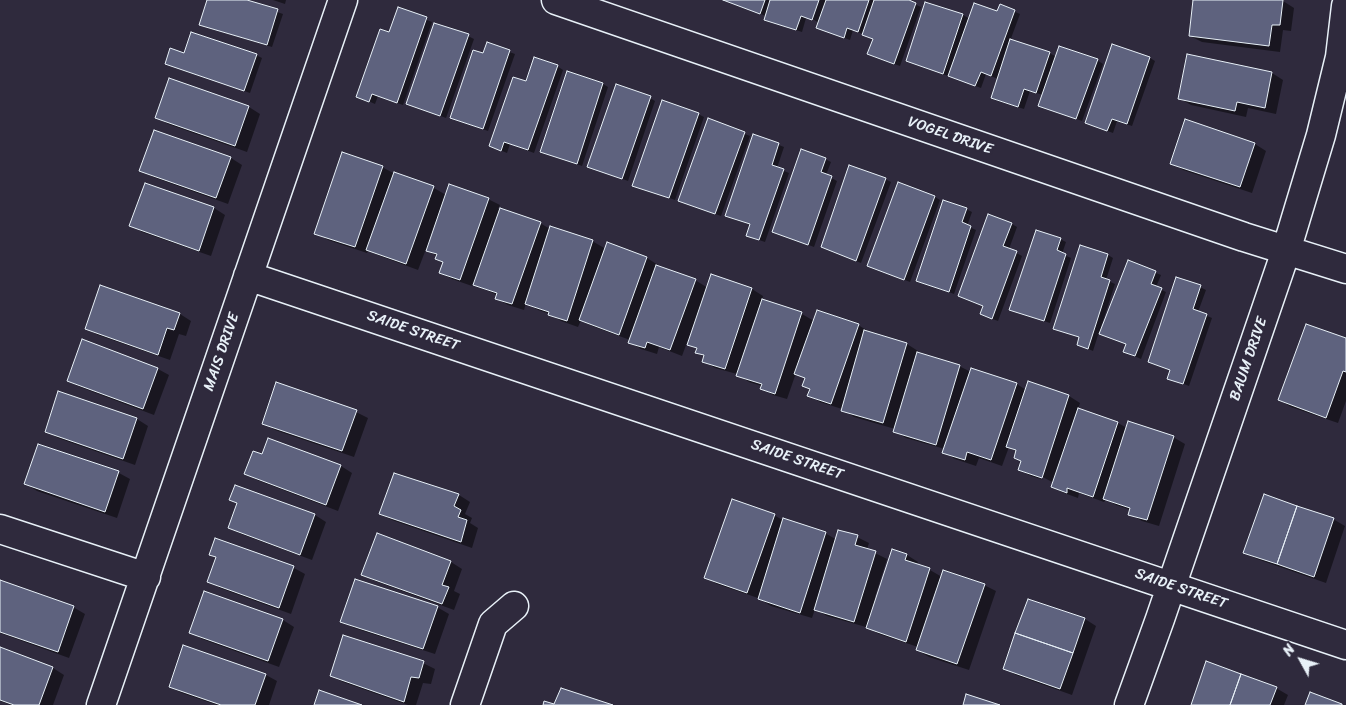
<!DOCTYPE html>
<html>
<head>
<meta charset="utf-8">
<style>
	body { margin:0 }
	#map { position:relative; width:1346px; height:705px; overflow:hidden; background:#2f2a3d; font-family:Sriracha,sans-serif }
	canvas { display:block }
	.north { position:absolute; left:1276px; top:635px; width:50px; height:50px; -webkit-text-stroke:4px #2f2a3d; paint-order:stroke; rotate:309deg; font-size:14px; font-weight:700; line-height:20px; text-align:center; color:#e8f1f8 }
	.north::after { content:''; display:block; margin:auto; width:18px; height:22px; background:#e8f1f8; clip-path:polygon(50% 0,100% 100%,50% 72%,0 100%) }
</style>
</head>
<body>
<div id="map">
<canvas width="1346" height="705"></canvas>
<div class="north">N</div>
</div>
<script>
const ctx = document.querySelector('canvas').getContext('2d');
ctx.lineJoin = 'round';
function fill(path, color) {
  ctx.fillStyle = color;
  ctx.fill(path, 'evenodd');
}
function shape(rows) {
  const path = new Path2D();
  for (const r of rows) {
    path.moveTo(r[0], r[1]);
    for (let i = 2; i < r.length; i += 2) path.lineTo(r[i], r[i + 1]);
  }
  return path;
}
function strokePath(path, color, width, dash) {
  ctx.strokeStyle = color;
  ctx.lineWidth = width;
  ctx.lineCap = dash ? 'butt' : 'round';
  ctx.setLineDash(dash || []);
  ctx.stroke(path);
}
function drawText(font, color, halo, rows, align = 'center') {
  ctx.font = font + ' Sriracha,sans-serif';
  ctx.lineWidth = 4.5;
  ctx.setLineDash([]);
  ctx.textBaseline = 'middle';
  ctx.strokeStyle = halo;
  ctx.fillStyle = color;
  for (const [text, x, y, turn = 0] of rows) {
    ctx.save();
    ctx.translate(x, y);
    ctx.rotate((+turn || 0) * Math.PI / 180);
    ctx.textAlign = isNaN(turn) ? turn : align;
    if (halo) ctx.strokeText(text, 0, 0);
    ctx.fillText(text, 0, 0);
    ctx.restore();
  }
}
const shadow = shape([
	[208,0,243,0,283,14,272,47,206,27,201,24],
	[273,0,286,0,285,4],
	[725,0,905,0,921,7,900,66,874,57,874,40,863,34,853,30,850,40,823,30,819,23,808,16,806,18,808,19,806,18,802,32,771,22,766,19,766,16],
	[1194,0,1283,1,1294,8,1291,31,1283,30,1280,52,1202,42,1190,36],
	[1001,6,1020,14,1010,41,1049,53,1057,57,1097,60,1103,64,1082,121,1039,105,1043,95,1030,91,1024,109,998,101,992,98,998,79,986,74,981,88,907,61,963,15,970,19,998,13],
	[399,9,432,22,403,105,378,96,375,104,357,96,390,33],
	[468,36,474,39,446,118,407,103],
	[487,44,515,54,488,131,451,118,483,55],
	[185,55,256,55,262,58,250,93,166,64],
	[1150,58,1155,61,1132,126,1117,121,1113,133,1086,123],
	[557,66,563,70,534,153,510,144,507,153,490,146,527,83],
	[1272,73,1283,80,1276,114,1248,108,1246,117,1191,105,1179,98],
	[170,79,249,107,260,114,247,152,168,124,156,117],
	[603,84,608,87,582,166,542,151],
	[650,98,655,101,628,181,588,166],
	[698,114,704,117,675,200,634,185],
	[709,120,750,136,721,216,685,203],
	[1186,121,1255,144,1266,151,1252,193,1183,170,1172,163],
	[155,131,231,158,242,165,228,204,153,177,141,170],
	[754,135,784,147,777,168,789,173,765,242,753,238,751,226],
	[825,159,831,162,826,175,837,181,814,247,773,232],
	[382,167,395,174,434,188,446,195,488,199,500,205,498,209,540,223,550,229,592,241,606,249,607,244,647,258,658,265,658,267,695,280,708,288,712,276,752,289,763,296,762,301,802,314,814,321,858,325,870,332,870,333,907,344,918,351,918,353,959,366,971,372,972,370,1017,384,1026,390,1028,383,1069,396,1080,403,1078,409,1118,423,1127,428,1173,437,1185,444,1159,526,1142,521,1130,514,1131,510,1116,505,1106,499,1104,502,1079,493,1078,498,1064,493,1053,487,1054,483,1037,474,1036,476,1044,480,1031,476,1020,470,1022,462,1015,458,1017,452,1009,447,1002,466,979,458,976,466,955,459,944,452,945,449,906,438,894,431,895,429,854,417,842,409,820,402,809,395,811,390,804,386,806,379,796,373,787,399,773,395,762,388,762,386,749,382,737,374,715,368,703,361,705,357,697,352,698,349,689,344,695,327,693,326,682,356,659,347,657,354,641,349,630,342,630,340,592,326,581,320,578,327,561,321,550,314,538,310,526,303,524,310,508,305,496,298,497,295,473,283,472,286,452,279,441,273,444,263,436,259,437,256,426,249,418,270,380,256,368,250,367,253,328,240,316,233],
	[885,179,891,182,861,263,822,247],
	[935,197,940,200,910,282,874,268],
	[214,208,225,215,211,256,142,232,131,225],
	[966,209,972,212,967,226,976,230,954,294,917,280],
	[1012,224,1017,227,1009,249,1022,256,998,321,987,317,985,307,959,296],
	[1060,239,1066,242,1062,254,1071,258,1050,323,1016,312],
	[1108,255,1113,258,1106,280,1115,284,1101,327,1103,327,1129,262,1161,275,1156,287,1166,292,1141,359,1130,354,1128,344,1099,332,1093,351,1079,345,1080,338,1055,328],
	[101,287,180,314,191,321,186,336,179,334,170,360,98,335,87,329],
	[1200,287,1206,290,1198,312,1212,318,1189,386,1169,378,1171,371,1149,362],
	[1346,340,1346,401,1338,423,1291,407,1280,400],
	[158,369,169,375,154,415,80,387,68,380],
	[59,393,137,419,148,426,135,465,58,438,46,431],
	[356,412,368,418,354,457,275,430,264,423],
	[269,439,341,466,352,473,338,511,257,480,246,474,263,456],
	[39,445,119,473,130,479,117,518,37,491,26,484],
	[395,475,459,495,470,502,465,514,472,518,470,523,478,528,472,548,392,520,380,514],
	[236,486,315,515,326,522,312,560,241,534,229,527,238,504,231,500],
	[774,515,784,521,825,533,837,540,857,537,869,543,867,549,887,559,875,597,877,598,907,555,918,562,917,565,930,570,942,577,984,585,996,591,969,670,929,657,917,650,918,647,879,634,866,627,827,616,815,609,812,618,771,606,758,598,717,584,706,578],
	[1333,519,1345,526,1326,583,1257,559,1245,553],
	[378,535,451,562,462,569,454,591,460,594,454,610,375,581,363,574],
	[216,540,294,568,305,574,291,614,220,588,209,581,217,558,210,554],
	[0,582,73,607,85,614,69,658,0,633],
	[205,592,283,620,294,627,279,667,202,639,190,632],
	[1029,600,1085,619,1096,626,1072,695,1016,675,1004,668],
	[437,607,449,614,435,654,354,628,342,621],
	[0,648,53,668,64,675,53,705,11,705,0,701],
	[423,663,435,669,431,684,423,683,416,705,408,705,343,682,331,676],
	[266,675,277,681,269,705,217,705,182,693,170,687],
	[1276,688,1288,695,1284,705,1193,705]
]);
const building = shape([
	[207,0,247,0,278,9,267,45,199,25,207,0],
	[723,0,765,0,760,14,723,0],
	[770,0,819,0,812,20,801,16,796,30,764,20,770,0],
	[826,0,869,0,858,32,847,28,844,38,816,28,826,0],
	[874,0,909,0,916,3,894,64,867,54,873,39,862,35,874,0],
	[1193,0,1283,0,1280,25,1272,25,1269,46,1189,36,1193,0],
	[925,2,963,14,943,74,906,61,925,2],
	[974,3,997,11,1000,4,1015,10,991,76,981,72,975,86,948,76,974,3],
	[398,7,427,17,397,103,372,94,369,102,356,97,380,29,389,32,398,7],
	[434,23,469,34,440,116,406,104,434,23],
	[191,32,257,54,244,91,165,64,170,48,184,53,191,32],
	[1010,39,1050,52,1036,93,1024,89,1018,107,991,98,1010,39],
	[487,42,510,50,483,129,450,118,473,50,483,53,487,42],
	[1112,44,1150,57,1127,124,1112,119,1107,131,1085,123,1112,44],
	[1059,46,1098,59,1076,119,1038,106,1059,46],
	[1187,54,1272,72,1265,108,1237,102,1235,111,1178,99,1187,54],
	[534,57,558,65,528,150,504,142,501,151,489,146,513,77,526,81,534,57],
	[567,71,603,83,577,164,540,152,567,71],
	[169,78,249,106,235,146,155,118,169,78],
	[616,84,651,96,622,179,587,167,616,84],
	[662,100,699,113,669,198,632,186,662,100],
	[708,118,745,132,715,214,678,201,708,118],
	[1185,119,1255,143,1240,187,1170,164,1185,119],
	[154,130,231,157,216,198,139,171,154,130],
	[753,134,779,143,772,165,784,169,759,240,746,236,750,224,725,216,753,134],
	[801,149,826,158,821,172,832,176,808,245,772,232,801,149],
	[342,152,383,166,355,247,314,234,342,152],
	[849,165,886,178,856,261,821,247,849,165],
	[394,172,434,186,406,264,366,250,394,172],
	[898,182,935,196,904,280,867,266,898,182],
	[145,183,214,207,199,251,129,226,145,183],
	[449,184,489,198,460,280,439,273,443,262,435,259,437,254,426,251,449,184],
	[943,200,967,208,962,222,971,226,949,292,916,281,943,200],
	[500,208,541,222,512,304,495,299,497,293,473,285,500,208],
	[988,214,1012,223,1003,246,1017,251,992,319,980,314,983,306,958,296,988,214],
	[550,226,593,240,567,321,548,315,549,312,525,304,550,226],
	[1036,230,1061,238,1057,250,1066,254,1044,321,1009,310,1036,230],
	[607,242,647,257,619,335,579,320,607,242],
	[1080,245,1108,254,1101,277,1110,280,1088,349,1077,345,1079,337,1053,329,1080,245],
	[1128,260,1156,271,1151,284,1162,288,1135,356,1123,352,1126,344,1099,334,1128,260],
	[656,265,696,279,670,350,647,342,645,348,628,343,656,265],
	[711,274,752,288,725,369,702,362,704,355,695,353,697,348,687,345,711,274],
	[1176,277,1201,285,1193,309,1207,314,1183,384,1167,379,1170,370,1148,362,1176,277],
	[100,285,180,313,174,330,167,328,158,355,85,329,100,285],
	[762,299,802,312,775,394,760,389,762,384,736,376,762,299],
	[817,310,859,324,831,404,807,396,810,389,802,386,805,378,794,374,817,310],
	[1306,324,1346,338,1346,372,1343,371,1326,418,1278,400,1306,324],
	[864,330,907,343,883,423,841,411,864,330],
	[82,339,158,368,143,409,67,381,82,339],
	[917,352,960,365,936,445,893,432,917,352],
	[971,368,1017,383,991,460,967,452,965,460,942,453,971,368],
	[1028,381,1069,395,1042,478,1018,470,1021,461,1014,458,1016,450,1006,447,1028,381],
	[276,382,357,410,342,451,262,424,276,382],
	[58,391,137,418,123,459,45,432,58,391],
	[1078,408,1118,422,1093,497,1067,488,1067,493,1051,487,1078,408],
	[1128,421,1174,436,1147,520,1128,515,1130,508,1103,499,1128,421],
	[268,438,341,465,326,505,244,474,253,451,262,454,268,438],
	[38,444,119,471,105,512,24,484,38,444],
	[394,473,459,494,454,506,461,510,458,517,467,520,461,542,379,514,394,473],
	[235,485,315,514,300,555,228,528,237,503,229,500,235,485],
	[1264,494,1297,506,1277,564,1243,553,1264,494],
	[732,499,775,514,747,593,704,578,732,499],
	[1297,506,1334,518,1314,577,1277,564,1297,506],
	[783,518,826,532,800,613,758,599,783,518],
	[838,530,858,535,855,545,876,551,854,622,814,610,838,530],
	[377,533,451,561,442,585,449,587,442,604,361,575,377,533],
	[215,538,294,566,279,608,207,582,216,557,209,555,215,538],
	[892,549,907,554,905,560,930,568,906,642,866,628,892,549],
	[943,570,985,584,957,664,916,650,943,570],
	[355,579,438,606,423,649,340,622,355,579],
	[0,580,74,606,58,652,0,632,0,580],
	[204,591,283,619,268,661,189,633,204,591],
	[1028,599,1085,618,1073,653,1015,633,1028,599],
	[1015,633,1073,653,1060,689,1003,669,1015,633],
	[343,635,424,661,419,678,411,677,404,702,330,676,343,635],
	[183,645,266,674,255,705,221,705,169,687,183,645],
	[0,647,53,667,39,705,14,705,0,700,0,647],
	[1206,661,1241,674,1230,705,1191,705,1206,661],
	[1241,674,1277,687,1270,705,1230,705,1241,674],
	[561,688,613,705,543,705,544,701,554,704,561,688],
	[319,690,362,705,314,705,319,690],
	[1310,692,1342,704,1342,705,1305,705,1310,692],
	[966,694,1000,705,963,705,966,694]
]);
const minor = shape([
	[556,0,1244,237,1346,269],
	[248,276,1346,645],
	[0,529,146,577],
	[101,705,343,0],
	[465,705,493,624,514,606],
	[1129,705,1160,619,1286,251,1321,135,1340,57,1346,6]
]);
const streetNames = [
	["VOGEL DRIVE",950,136,19],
	["SAIDE STREET",413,331,19],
	["MAIS DRIVE",222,352,-71],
	["BAUM DRIVE",1249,359,-71],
	["SAIDE STREET",797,460,19],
	["SAIDE STREET",1181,589,19]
];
fill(shadow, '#0007');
fill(building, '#5e627e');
strokePath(building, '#e8f1f8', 1);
strokePath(minor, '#e8f1f8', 31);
strokePath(minor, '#2f2a3d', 28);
drawText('15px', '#e8f1f8', '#2f2a3d', streetNames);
</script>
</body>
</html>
